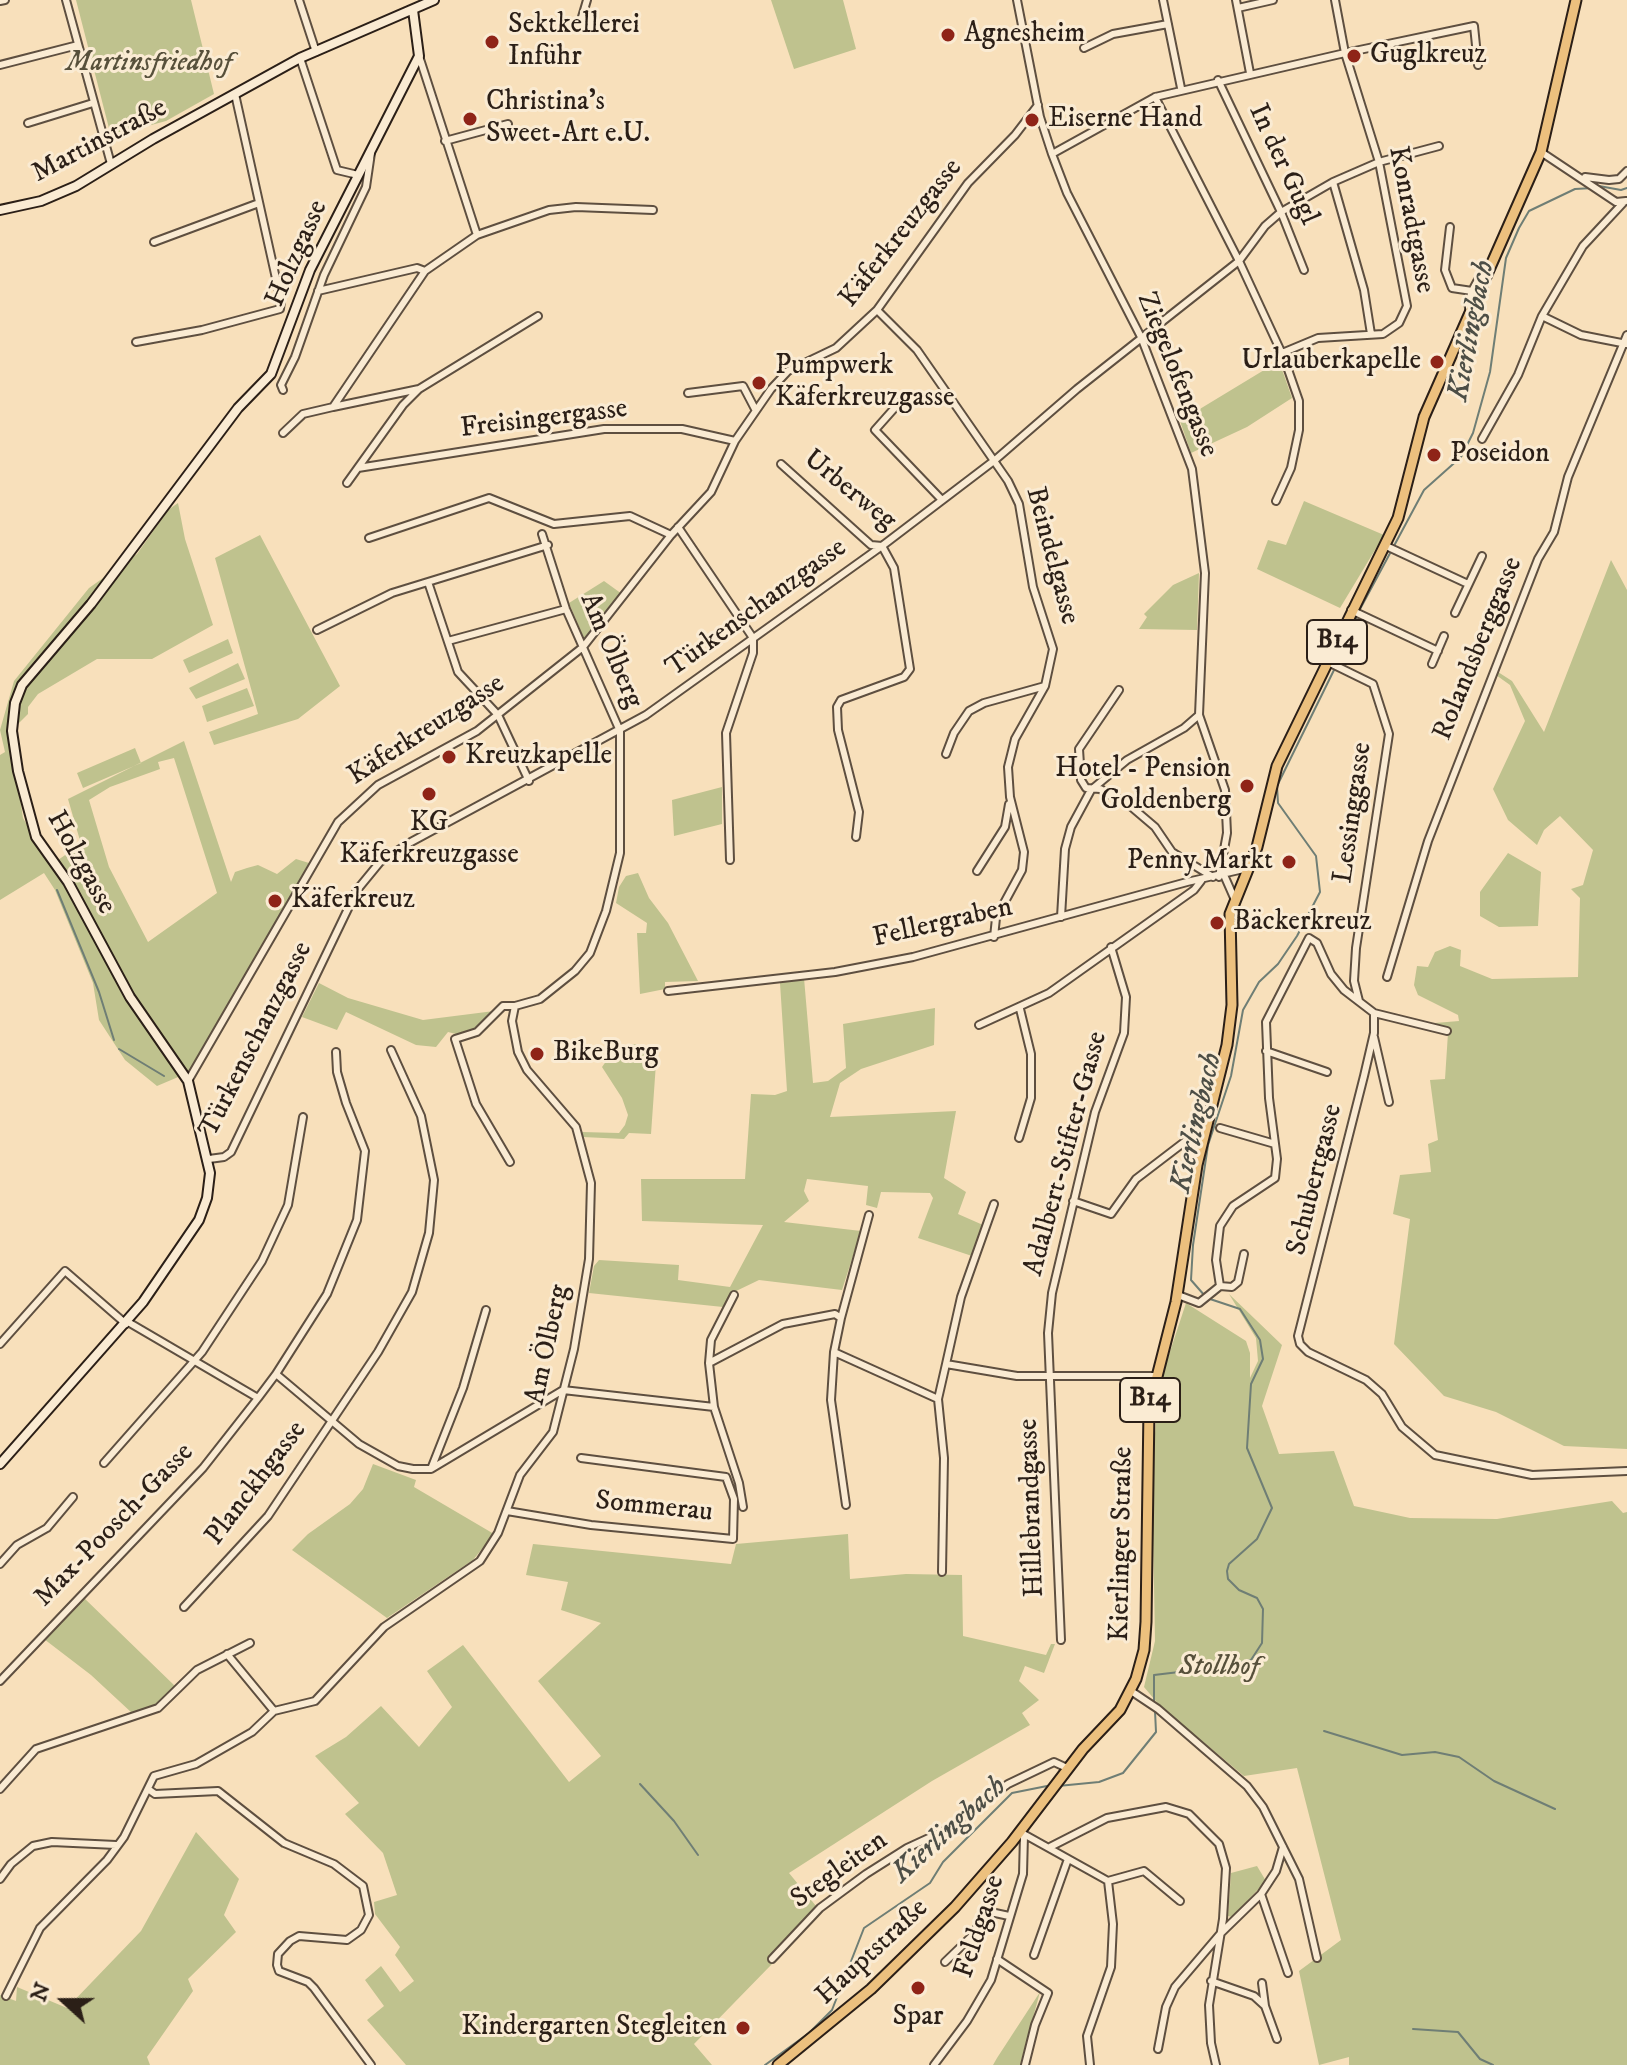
<!DOCTYPE html>
<html>
<head>
<meta charset="utf-8">
<style>
	body { margin:0 }
	#map { position:relative; width:1627px; height:2065px; overflow:hidden; background:#f8e0bb; font-family:"IM FELL DW Pica",serif }
	canvas { display:block }
	.north { position:absolute; left:24px; top:1961px; width:80px; height:80px; -webkit-text-stroke:6px #faebd3; paint-order:stroke; rotate:291deg; font-size:22px; font-weight:700; line-height:32px; text-align:center; color:#2b1f17 }
	.north::after { content:''; display:block; margin:auto; width:28px; height:36px; background:#2b1f17; clip-path:polygon(50% 0,100% 100%,50% 72%,0 100%) }
</style>
</head>
<body>
<div id="map">
<canvas width="1627" height="2065"></canvas>
<div class="north">N</div>
</div>
<script>
const ctx = document.querySelector('canvas').getContext('2d');
ctx.lineJoin = 'round';
function fill(path, color) {
  ctx.fillStyle = color;
  ctx.fill(path, 'evenodd');
}
function shape(rows) {
  const path = new Path2D();
  for (const r of rows) {
    path.moveTo(r[0], r[1]);
    for (let i = 2; i < r.length; i += 2) path.lineTo(r[i], r[i + 1]);
  }
  return path;
}
function strokePath(path, color, width, dash) {
  ctx.strokeStyle = color;
  ctx.lineWidth = width;
  ctx.lineCap = dash ? 'butt' : 'round';
  ctx.setLineDash(dash || []);
  ctx.stroke(path);
}
function drawText(font, color, halo, rows, align = 'center') {
  ctx.font = font + ' "IM FELL DW Pica",serif';
  ctx.lineWidth = 6;
  ctx.setLineDash([]);
  ctx.textBaseline = 'middle';
  ctx.strokeStyle = halo;
  ctx.fillStyle = color;
  for (const [text, x, y, turn = 0] of rows) {
    ctx.save();
    ctx.translate(x, y);
    ctx.rotate((+turn || 0) * Math.PI / 180);
    ctx.textAlign = isNaN(turn) ? turn : align;
    if (halo) ctx.strokeText(text, 0, 0);
    ctx.fillText(text, 0, 0);
    ctx.restore();
  }
}
const green = shape([
	[76,0,191,0,214,94,166,121,111,136],
	[771,0,843,0,856,49,794,69],
	[1279,361,1292,398,1247,427,1191,453,1180,421],
	[1304,501,1384,535,1340,608,1257,569,1268,540,1286,545],
	[178,503,185,539,213,625,152,659,97,659,38,694,28,707,28,714,10,732,23,818,47,860,58,860,81,844,68,799,184,741,231,882,235,872,247,868,258,865,277,874,296,859,309,863,190,1072,157,1086,125,1060,99,1020,93,983,55,890,44,873,0,900,0,755,5,752,0,730,14,681,89,588,137,554,168,510],
	[174,758,217,893,148,942,109,867,89,800,110,787,160,769,158,762],
	[260,535,340,686,298,719,214,745,209,732,258,714,215,558],
	[1611,560,1627,590,1627,1449,1564,1446,1496,1412,1444,1396,1394,1344,1410,1219,1393,1214,1400,1175,1431,1172,1428,1144,1438,1140,1430,1080,1445,1079,1448,1033,1435,1023,1459,1021,1458,1015,1418,995,1414,985,1417,966,1428,967,1435,952,1450,946,1461,950,1460,966,1492,979,1578,977,1580,898,1571,889,1583,885,1593,850,1560,816,1544,830,1537,845,1508,820,1493,789,1525,721,1510,685,1496,675,1498,672,1512,681,1544,732],
	[1199,573,1197,630,1139,629,1147,617,1144,614,1173,585],
	[604,581,622,594,585,641,569,603],
	[228,639,233,653,189,673,183,660],
	[238,663,245,679,196,699,189,688],
	[247,688,254,706,207,722,202,706],
	[135,748,141,763,83,788,77,773],
	[722,787,722,824,674,836,672,800],
	[1508,853,1541,872,1538,926,1499,927,1480,916,1480,892],
	[638,873,649,898,668,923,698,981,665,982,665,989,640,994,637,933,646,933,647,923,616,903,619,887,626,876],
	[804,978,813,1083,828,1081,846,1068,843,1024,935,1008,934,1045,861,1069,840,1083,830,1117,956,1111,944,1178,966,1192,958,1214,983,1225,972,1256,918,1238,933,1198,930,1193,881,1192,877,1208,866,1205,868,1186,807,1179,804,1191,809,1201,784,1222,861,1231,842,1290,759,1280,732,1293,723,1307,589,1293,594,1266,599,1260,679,1265,678,1280,730,1287,763,1225,642,1221,641,1179,745,1179,751,1094,775,1095,787,1091,780,983],
	[319,983,348,998,423,1020,502,1010,487,1029,464,1036,448,1032,436,1047,416,1045,346,1012,337,1030,302,1017],
	[638,1044,657,1049,651,1134,629,1133,624,1139,583,1137,582,1132,619,1133,625,1125,628,1115,622,1098,602,1067,617,1046],
	[1229,1294,1282,1345,1262,1406,1279,1454,1334,1451,1354,1506,1410,1518,1497,1519,1612,1501,1623,1513,1627,1512,1627,2065,1349,2065,1349,2057,1319,2065,1299,1971,1341,1940,1297,1768,1244,1776,1160,1706,1144,1687,1155,1641,1152,1470,1159,1385,1186,1303,1246,1341,1250,1353,1250,1378,1258,1361,1256,1338],
	[373,1464,416,1480,414,1487,494,1534,473,1560,387,1618,292,1550,308,1534,350,1504,363,1489],
	[848,1534,850,1579,906,1574,962,1575,963,1636,1046,1655,1051,1644,1055,1644,1044,1673,1025,1666,1019,1681,1039,1700,1022,1713,1030,1725,932,1781,789,1873,816,1906,773,1951,772,1964,694,2044,712,2065,406,2065,367,2020,384,2006,365,1980,381,1966,400,1992,414,1981,395,1955,400,1947,375,1914,374,1902,397,1895,383,1853,345,1814,359,1803,315,1756,346,1737,381,1706,419,1747,452,1707,427,1671,463,1645,569,1782,601,1756,538,1681,601,1623,561,1610,568,1582,526,1575,533,1544,731,1564,736,1544],
	[83,1597,176,1687,154,1707,132,1713,91,1675,44,1639],
	[196,1832,239,1879,224,1915,236,1932,188,1979,193,1991,147,2057,150,2065,0,2065,0,1995,16,2001,17,1987,67,2008,141,1931],
	[1257,1866,1266,1881,1232,1917,1228,1916,1231,1873],
	[1040,1992,1020,2065,993,2065,997,2058]
]);
const stream = shape([
	[1599,186,1621,190,1627,188],
	[1359,611,1424,490,1461,457,1473,433,1490,372,1506,258,1519,228,1529,211,1575,189,1593,188],
	[1338,663,1357,617],
	[57,890,99,992,114,1040],
	[119,1049,164,1076],
	[1205,1296,1191,1280,1193,1245,1208,1145,1231,1076,1243,1010,1259,982,1278,964,1297,936,1320,892,1316,856,1278,803,1277,786,1335,668],
	[1154,1705,1154,1675,1221,1667,1251,1660,1262,1643,1263,1609,1257,1598,1239,1590,1228,1579,1227,1571,1229,1564,1257,1539,1272,1508,1247,1448,1251,1384,1263,1359,1260,1340,1240,1309,1210,1299],
	[1324,1731,1402,1755,1435,1752,1459,1757,1494,1781,1555,1809],
	[640,1784,674,1821,698,1855],
	[1058,1786,1099,1782,1123,1773,1156,1732,1155,1711],
	[1413,2029,1458,2032,1480,2059,1493,2065],
	[765,2065,809,2033,832,2010,864,1928,930,1883,943,1862,1012,1793,1052,1785]
]);
const street = shape([
	[66,0,111,164],
	[299,0,316,52],
	[1017,0,1040,117,1052,154,1067,193,1141,337,1192,469,1205,573,1199,715,1225,790,1227,833,1219,877],
	[1163,0,1181,88],
	[1236,0,1250,73],
	[0,1,5,0],
	[1238,8,1273,0],
	[582,17,587,0],
	[1084,48,1113,34,1168,24],
	[419,56,477,235],
	[300,58,337,170,358,175],
	[0,65,78,45],
	[1218,80,1281,212,1304,270],
	[1155,97,1239,261,1284,358,1299,401,1299,430,1291,468,1276,501],
	[28,123,93,103],
	[445,141,508,124],
	[1541,152,1616,202,1626,201],
	[1052,154,1155,97,1345,53,1474,26,1478,65],
	[1585,177,1609,180,1619,179,1627,171],
	[1333,182,1364,290,1371,334],
	[1450,227,1445,270,1452,288,1472,291,1485,267,1491,266],
	[154,242,259,203],
	[425,271,477,235,549,210,576,207,653,210],
	[877,310,917,350,1008,481,1019,504,1033,587,1053,649,1045,686,1015,739,1008,767,1010,797,1024,852,1022,870,996,918,994,937],
	[1470,312,1468,303,1472,291],
	[1542,316,1581,335,1627,344],
	[136,342,202,330,280,309,281,301,235,94],
	[1282,353,1318,338,1383,334,1399,323,1407,306,1379,162,1345,53,1335,0],
	[419,389,538,316],
	[283,390,281,385,295,357,324,275,366,187,371,153],
	[688,393,743,386,755,409],
	[899,403,875,430,942,500],
	[333,407,419,389,403,405,347,483],
	[283,433,303,414,333,407,425,271,417,268,318,291],
	[1482,439,1518,375,1542,316,1583,246,1624,202],
	[781,464,871,545,882,546,894,568,910,669,904,677,841,700,837,707,838,730,859,812,856,837],
	[358,468,604,429,682,429,735,441],
	[678,527,753,638,753,653,726,733,730,860],
	[369,538,489,498,554,524,630,516,671,535],
	[1384,545,1468,584],
	[428,582,458,672,498,715,529,781],
	[1351,610,1438,651],
	[1455,613,1482,556],
	[317,630,392,593,548,545],
	[448,641,566,609],
	[1328,662,1373,684,1389,734,1356,948,1354,981,1359,1001],
	[1432,664,1444,636],
	[1119,690,1079,749,1081,780,1086,788,1100,789,1128,804,1155,827,1172,852,1213,877],
	[946,754,954,733,969,711,984,703,1045,686],
	[977,871,1005,827,1009,804],
	[1224,875,1235,900],
	[1061,917,1065,849,1071,827,1091,790,1127,760,1184,728,1199,715],
	[1387,977,1428,841,1538,559,1554,532,1568,477,1627,335],
	[668,991,835,972,913,957,1187,882,1248,868],
	[1374,1013,1374,1033,1364,1076,1298,1336,1300,1344,1308,1352,1366,1380,1382,1394,1402,1427,1435,1455,1532,1475,1627,1471],
	[979,1025,1049,993,1194,890,1201,881],
	[1374,1037,1389,1102],
	[1266,1051,1327,1072],
	[188,1081,338,822,378,785,477,731,583,647,671,535,711,492,735,441,771,389,788,371,836,348,877,310,968,183,1015,135,1038,105],
	[1220,1128,1275,1144],
	[1019,1138,1031,1098,1031,1054,1020,1009],
	[209,1159,224,1157,231,1152,357,890,380,862,411,842,646,715,882,546,995,460,1077,389,1239,261,1265,226,1281,212,1333,182,1379,162,1439,146],
	[510,1162,476,1104,455,1039,477,1032,503,1006,515,1006],
	[1073,1201,1111,1214,1136,1179,1187,1140,1205,1134],
	[1220,1286,1232,1287,1238,1282,1244,1254],
	[1178,1295,1199,1303,1220,1286,1216,1260,1220,1226,1233,1206,1275,1178,1277,1159,1269,1098,1266,1022,1309,938,1317,943,1331,974,1344,990,1374,1013,1447,1031],
	[841,1318,869,1215],
	[128,1322,258,1398,276,1374,359,1444,398,1466,413,1469,431,1469,563,1390],
	[0,1344,65,1271,126,1324],
	[834,1352,831,1400,846,1505],
	[709,1363,711,1340,734,1295],
	[946,1364,961,1297,994,1204],
	[276,1374,327,1294,357,1220,365,1151,346,1103,337,1072,336,1052],
	[563,1390,714,1407,709,1363,783,1324,835,1314,841,1318,834,1352,938,1399,946,1364,1017,1376,1155,1376],
	[938,1399,944,1458,942,1572],
	[714,1407,739,1483,743,1507],
	[104,1463,202,1352,262,1261,288,1205,303,1117],
	[431,1469,463,1388,486,1310],
	[507,1511,591,1525,733,1539,734,1499,726,1477,581,1458],
	[0,1564,17,1545,47,1528,73,1497],
	[184,1607,268,1516,378,1352,412,1292,429,1233,434,1180,421,1116,391,1050],
	[1061,1640,1048,1333,1052,1293,1095,1112,1124,1033,1126,997,1111,947],
	[227,1654,274,1711],
	[0,1681,203,1468,258,1398],
	[1131,1691,1158,1709,1247,1786,1263,1807,1299,1879,1317,1958],
	[0,1789,36,1749,158,1708,197,1670,250,1643],
	[148,1789,155,1794,218,1791,284,1843,334,1864,363,1886,369,1915,361,1930,347,1940,299,1936,290,1941,278,1954,277,1965,279,1971,308,1982,314,1988,371,2065],
	[1020,1832,1108,1881,1113,1924,1111,1967,1087,2036,1090,2065],
	[1050,1847,1107,1818,1166,1807,1189,1814,1219,1844,1226,1868,1223,1919,1209,2005,1211,2043,1216,2065],
	[0,1879,11,1864,33,1846,52,1842,116,1845],
	[1108,1881,1144,1871,1180,1901],
	[1261,1894,1288,1973],
	[1034,1955,1068,1859],
	[772,1959,820,1908,866,1874,907,1848,944,1831,1008,1784,1054,1762,1067,1768],
	[997,1959,1048,1993,1035,2025,1025,2065],
	[945,1962,973,1935,986,1911,1009,1916],
	[1211,1981,1254,1996,1265,2006,1277,2039],
	[1262,1983,1265,2006],
	[6,1996,40,1928,107,1860,124,1837,154,1776,196,1764,252,1732,274,1711,315,1701,384,1627,480,1561,498,1533,520,1475,553,1432,574,1349,589,1259,591,1183,576,1127,527,1070,518,1052,512,1021,515,1006,540,999,575,971,590,953,606,911,620,853,620,731,566,609,542,534],
	[1158,2049,1166,2007,1175,1987,1221,1933,1261,1894,1276,1871,1283,1847],
	[934,2065,967,2021,991,1980,1023,1874,1024,1835]
]);
const secondary = shape([
	[0,210,41,201,76,186,153,139,300,58,434,0],
	[0,1464,143,1302,199,1220,207,1198,210,1173,188,1081,130,997,68,882,36,837,18,771,12,731,15,703,22,685,91,604,238,408,271,374,310,270,419,56,413,10]
]);
const primary = shape([
	[778,2065,871,1989,955,1907,1012,1842,1083,1749,1120,1710,1136,1679,1144,1650,1146,1622,1149,1408,1176,1302,1197,1165,1227,1045,1232,1005,1230,914,1257,847,1277,766,1398,518,1424,417,1541,152,1576,0]
]);
const markers = [
	[948,35,8,"#8f2418"],
	[492,42,8,"#8f2418"],
	[1354,56,8,"#8f2418"],
	[470,119,8,"#8f2418"],
	[1032,120,8,"#8f2418"],
	[1437,362,8,"#8f2418"],
	[759,383,8,"#8f2418"],
	[1434,455,8,"#8f2418"],
	[449,757,8,"#8f2418"],
	[1247,786,8,"#8f2418"],
	[429,794,8,"#8f2418"],
	[1289,862,8,"#8f2418"],
	[275,901,8,"#8f2418"],
	[1217,923,8,"#8f2418"],
	[537,1054,8,"#8f2418"],
	[918,1988,8,"#8f2418"],
	[743,2028,8,"#8f2418"]
];
const shields = [
	[1337,642,60],
	[1150,1400,60]
];
const shieldNames = [
	["B14",1337,642],
	["B14",1150,1400]
];
const poiNames = [
	["Sektkellerei",508,26],
	["Inführ",508,58],
	["Agnesheim",964,35],
	["Guglkreuz",1370,56],
	["Christina's",486,103],
	["Sweet-Art e.U.",486,135],
	["Eiserne Hand",1048,120],
	["Urlauberkapelle",1421,362,"right"],
	["Pumpwerk",775,367],
	["Käferkreuzgasse",775,399],
	["Poseidon",1450,455],
	["Kreuzkapelle",465,757],
	["Hotel - Pension",1231,770,"right"],
	["Goldenberg",1231,802,"right"],
	["KG",429,824,"center"],
	["Käferkreuzgasse",429,856,"center"],
	["Penny Markt",1273,862,"right"],
	["Käferkreuz",291,901],
	["Bäckerkreuz",1233,923],
	["BikeBurg",553,1054],
	["Spar",918,2018,"center"],
	["Kindergarten Stegleiten",727,2028,"right"]
];
const parkNames = [
	["Martinsfriedhof",149,64],
	["Stollhof",1219,1668]
];
const streetNames = [
	["Martinstraße",100,142,-28],
	["In der Gugl",1282,165,65],
	["Konradtgasse",1410,220,79],
	["Käferkreuzgasse",902,234,-52],
	["Holzgasse",298,254,-66],
	["Ziegelofengasse",1176,375,68],
	["Freisingergasse",544,420,-7],
	["Urberweg",849,491,39],
	["Beindelgasse",1051,556,75],
	["Türkenschanzgasse",757,609,-36],
	["Rolandsberggasse",1479,649,-68],
	["Am Ölberg",610,651,67],
	["Käferkreuzgasse",427,731,-33],
	["Lessinggasse",1354,813,-82],
	["Holzgasse",80,863,61],
	["Fellergraben",943,924,-13],
	["Türkenschanzgasse",257,1040,-63],
	["Adalbert-Stifter-Gasse",1067,1154,-75],
	["Schubertgasse",1316,1180,-76],
	["Am Ölberg",549,1345,-78],
	["Planckhgasse",257,1484,-53],
	["Sommerau",654,1508,6],
	["Hillebrandgasse",1033,1508,-92],
	["Max-Poosch-Gasse",115,1526,-46],
	["Kierlinger Straße",1123,1544,-89],
	["Stegleiten",840,1871,-36],
	["Feldgasse",981,1927,-72],
	["Hauptstraße",873,1953,-43]
];
const waterNames = [
	["Kierlingbach",1473,331,-79],
	["Kierlingbach",1198,1123,-77],
	["Kierlingbach",950,1831,-42]
];
fill(green, '#bfc28e');
strokePath(stream, '#6f7e75', 2);
strokePath(street, '#5e4f40', 10);
strokePath(secondary, '#2b1f17', 12);
strokePath(primary, '#2b1f17', 13);
strokePath(street, '#faebd3', 6);
strokePath(secondary, '#faebd3', 8);
strokePath(primary, '#ecc07e', 9);
for (const [x, y, r, color] of markers) {
  const dot = new Path2D();
  dot.arc(x, y, r, 0, 2 * Math.PI);
  ctx.fillStyle = color;
  ctx.fill(dot);
  strokePath(dot, '#faebd3', 3);
}
for (const [x, y, w] of shields) {
  const box = new Path2D();
  box.roundRect(x - w / 2, y - 22, w, 44, 6);
  ctx.fillStyle = '#faebd3';
  ctx.fill(box);
  strokePath(box, '#2b1f17', 2);
}
drawText('bold 26px', '#2b1f17', null, shieldNames);
drawText('28px', '#2b1f17', '#faebd3', poiNames, 'left');
drawText('italic 28px', '#57503b', '#faebd3', parkNames);
drawText('28px', '#2b1f17', '#faebd3', streetNames);
drawText('italic 30px', '#4d4e46', '#faebd3', waterNames);
</script>
</body>
</html>
